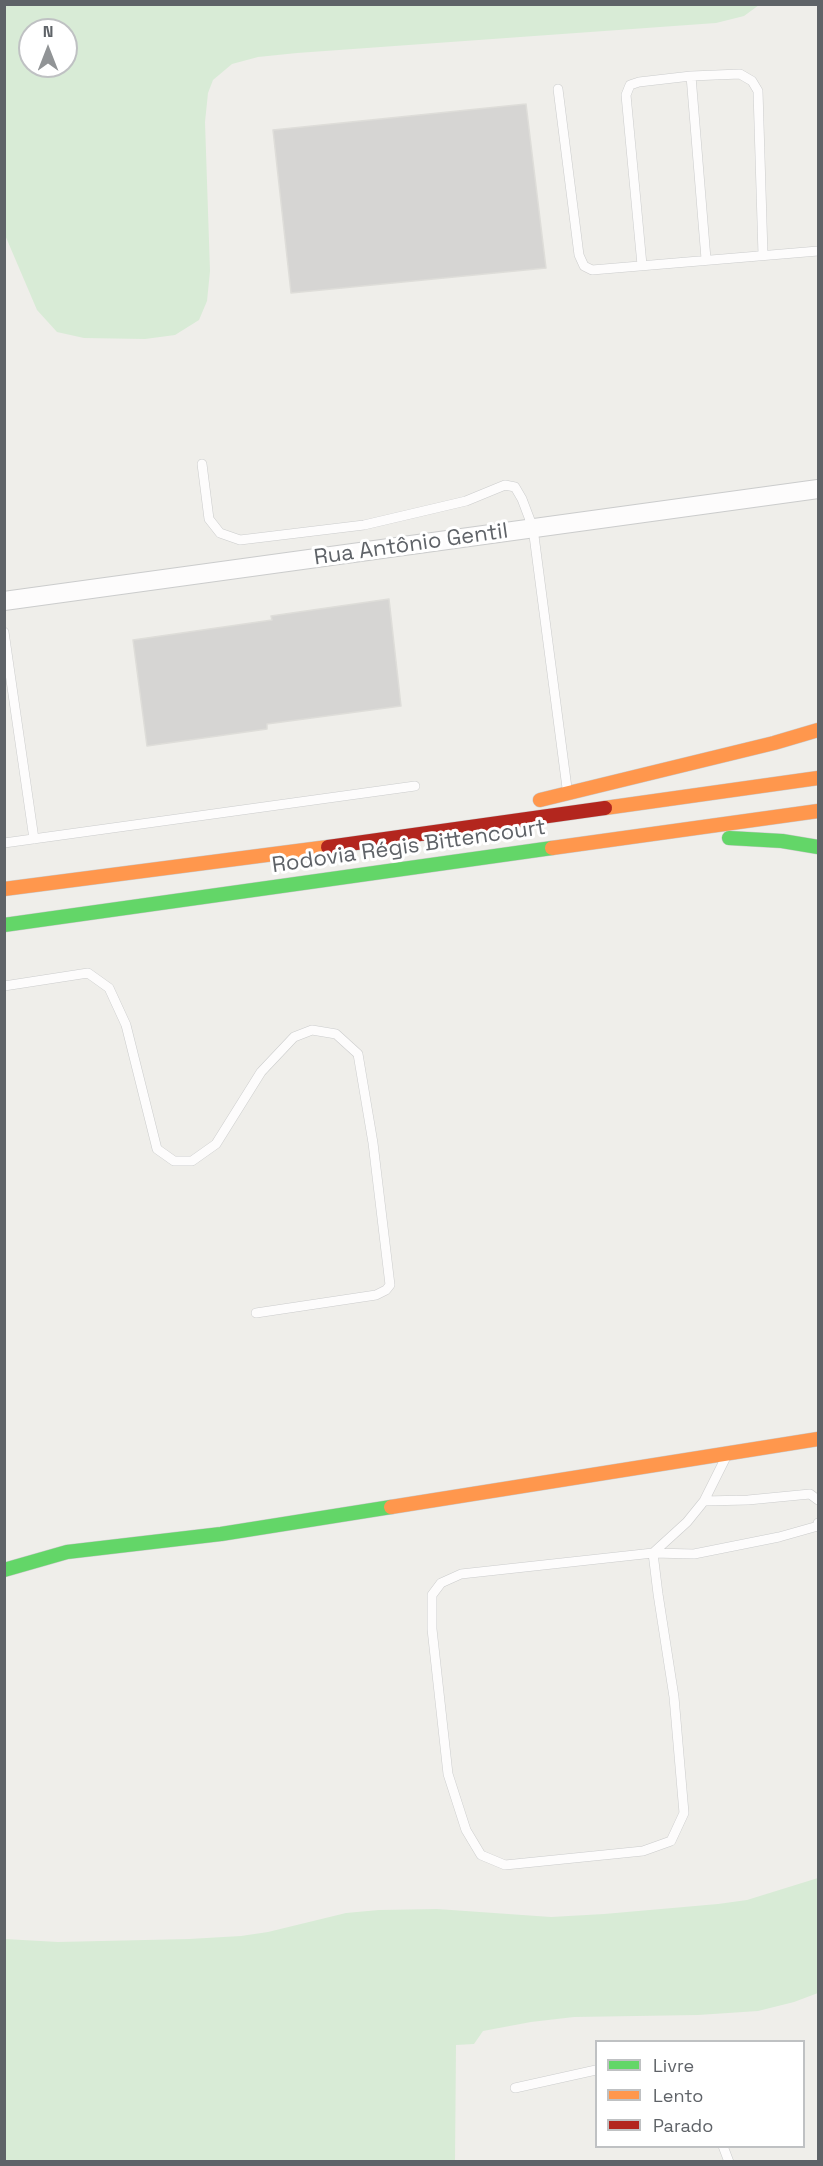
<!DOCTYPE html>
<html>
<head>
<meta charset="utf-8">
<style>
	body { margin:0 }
	#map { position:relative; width:823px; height:2166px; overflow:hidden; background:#efeeea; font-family:"Space Grotesk",sans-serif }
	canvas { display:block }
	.frame { position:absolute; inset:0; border:6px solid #5f6368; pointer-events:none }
	.legend { position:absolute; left:595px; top:2040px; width:210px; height:108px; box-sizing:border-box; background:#fff; border:2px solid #bfc1c3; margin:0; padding:8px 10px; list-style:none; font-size:18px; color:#5f6368 }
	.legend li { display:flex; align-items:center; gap:12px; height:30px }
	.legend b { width:30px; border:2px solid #bfc1c3 }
	.north { position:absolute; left:18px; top:18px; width:60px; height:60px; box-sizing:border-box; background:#fff; border:2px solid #bfc1c3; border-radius:50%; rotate:0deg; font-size:16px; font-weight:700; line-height:24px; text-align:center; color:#5f6368 }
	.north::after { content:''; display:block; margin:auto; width:21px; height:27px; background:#919496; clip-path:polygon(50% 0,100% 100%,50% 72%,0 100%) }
</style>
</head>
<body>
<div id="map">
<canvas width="823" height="2166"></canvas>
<div class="frame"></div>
<ul class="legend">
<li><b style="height:8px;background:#63d668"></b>Livre</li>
<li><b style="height:8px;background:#ff974d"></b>Lento</li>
<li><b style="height:8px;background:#b3261e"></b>Parado</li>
</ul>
<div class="north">N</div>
</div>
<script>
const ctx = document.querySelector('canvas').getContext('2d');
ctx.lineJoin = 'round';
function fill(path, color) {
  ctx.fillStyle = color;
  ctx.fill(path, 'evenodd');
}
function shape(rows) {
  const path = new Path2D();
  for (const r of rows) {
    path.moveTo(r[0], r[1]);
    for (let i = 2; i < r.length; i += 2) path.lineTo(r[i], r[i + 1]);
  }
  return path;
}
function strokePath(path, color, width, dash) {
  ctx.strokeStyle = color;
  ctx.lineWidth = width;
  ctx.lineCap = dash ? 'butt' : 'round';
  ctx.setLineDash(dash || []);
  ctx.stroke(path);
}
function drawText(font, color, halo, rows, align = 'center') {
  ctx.font = font + ' "Space Grotesk",sans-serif';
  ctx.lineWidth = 6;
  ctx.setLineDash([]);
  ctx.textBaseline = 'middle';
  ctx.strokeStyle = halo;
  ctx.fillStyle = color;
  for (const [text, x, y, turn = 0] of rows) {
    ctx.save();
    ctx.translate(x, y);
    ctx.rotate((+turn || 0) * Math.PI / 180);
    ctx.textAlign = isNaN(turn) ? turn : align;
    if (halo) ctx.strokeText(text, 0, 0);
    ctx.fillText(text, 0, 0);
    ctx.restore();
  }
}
const green = shape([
	[4,5,5,4,759,5,744,16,716,23,297,53,258,57,232,64,213,80,208,93,205,122,210,271,207,301,199,320,175,335,145,339,84,338,57,332,37,310,5,235],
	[30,30,66,30,66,66,30,66],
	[818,1878,818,1993,794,2002,758,2011,698,2015,574,2017,531,2022,483,2031,474,2044,456,2045,455,2161,5,2161,5,1939,58,1942,189,1939,241,1936,268,1932,346,1913,379,1910,437,1909,551,1917,604,1914,718,1904,747,1900]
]);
const building = shape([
	[526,104,546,268,291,293,273,130,526,104],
	[389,599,401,706,267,724,267,729,147,746,133,640,272,620,271,616,389,599]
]);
const lane = shape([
	[691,76,706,259],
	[558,89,579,255,584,266,592,270,818,251],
	[642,265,626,95,630,85,639,82,691,76,740,74,752,81,758,91,763,255],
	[202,464,209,519,220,533,240,540,364,525,466,501,505,485,515,487,522,499,533,528,567,788],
	[4,632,34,839],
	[4,843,415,786],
	[4,986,88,973,109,988,126,1025,157,1149,174,1161,192,1161,216,1144,261,1072,294,1037,312,1030,336,1034,358,1054,373,1143,390,1285,386,1290,376,1295,256,1313],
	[704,1501,748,1500,810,1494,818,1500],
	[653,1553,658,1594,674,1697,684,1813,671,1841,643,1851,505,1865,481,1855,466,1830,448,1774,432,1629,432,1595,441,1583,461,1574,653,1553,694,1554,779,1537,818,1526,818,1523],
	[653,1553,687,1522,704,1501,727,1455],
	[515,2088,596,2070],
	[723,2146,729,2162]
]);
const street = shape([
	[4,601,818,489]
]);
const fast = shape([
	[729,838,782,841,818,847],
	[4,925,552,848],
	[4,1570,67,1552,221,1534,391,1507]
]);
const slow = shape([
	[540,800,774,743,818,730],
	[605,808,818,778],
	[552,848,818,811],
	[4,889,328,847],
	[391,1507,818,1439]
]);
const jam = shape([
	[328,847,605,808]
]);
const streetNames = [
	["Rua Antônio Gentil",411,545,-8],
	["Rodovia Régis Bittencourt",409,847,-8]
];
fill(green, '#d8ebd6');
fill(building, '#d6d5d3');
strokePath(building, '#deddd9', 1.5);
strokePath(lane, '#cbcccc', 10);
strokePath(street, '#cbcccc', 20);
strokePath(fast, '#cacacb', 15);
strokePath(slow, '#cacacb', 15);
strokePath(jam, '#cacacb', 15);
strokePath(lane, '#fdfcfc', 9);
strokePath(street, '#fdfcfc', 18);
strokePath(fast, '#63d668', 14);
strokePath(slow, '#ff974d', 14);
strokePath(jam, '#b3261e', 14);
drawText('22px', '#5f6368', '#fff', streetNames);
</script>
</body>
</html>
